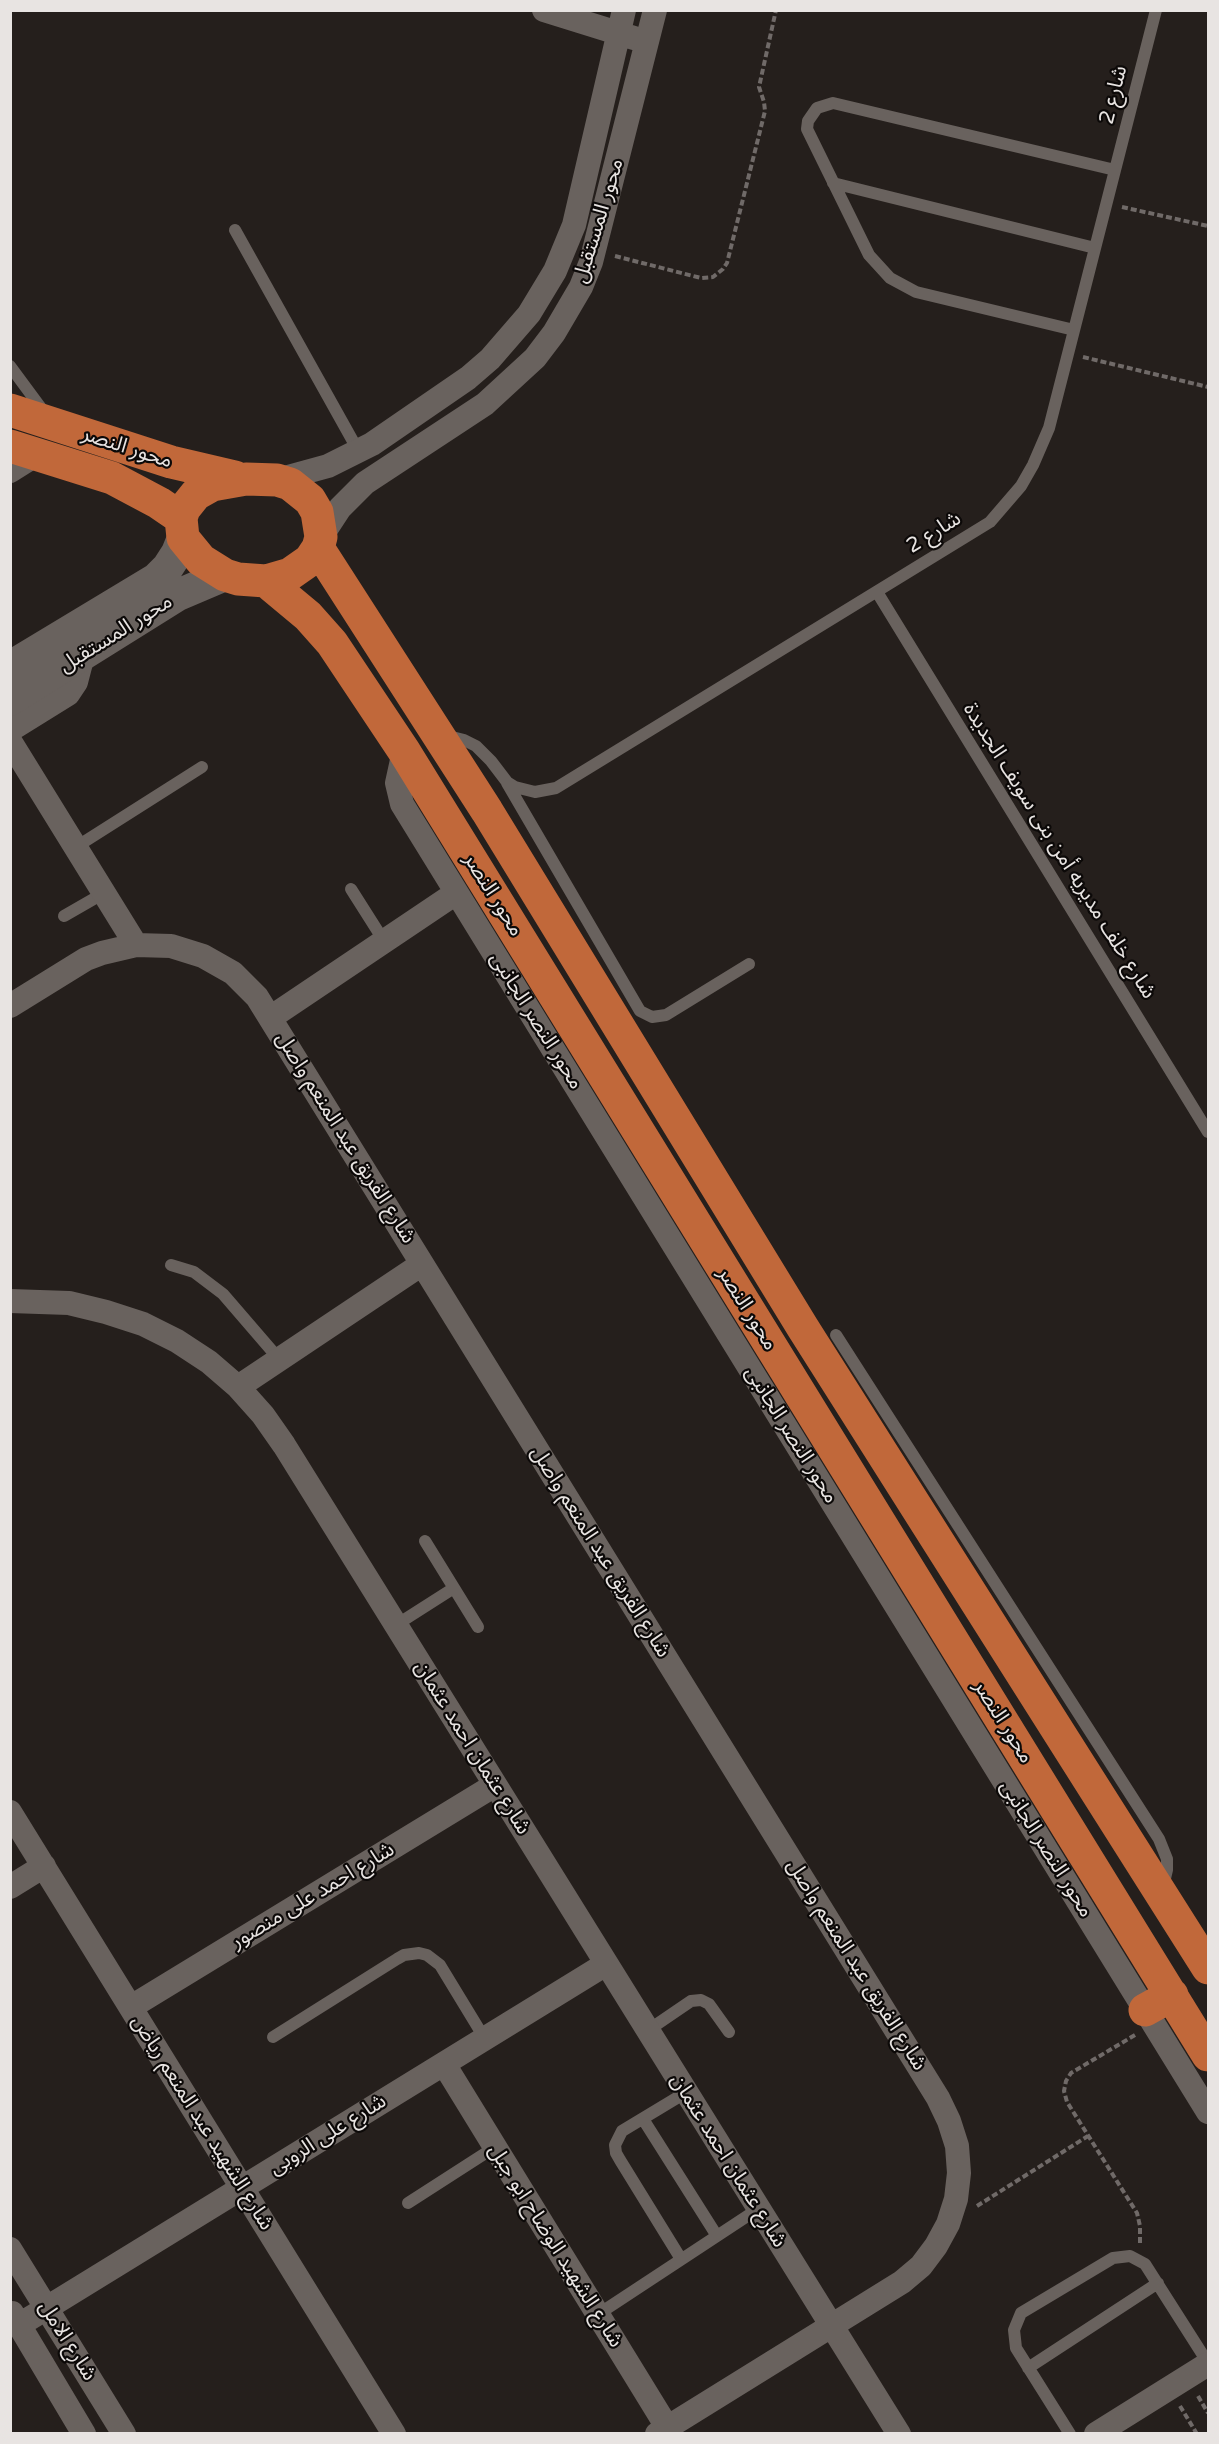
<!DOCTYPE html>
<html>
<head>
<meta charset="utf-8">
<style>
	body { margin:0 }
	#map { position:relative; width:1219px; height:2444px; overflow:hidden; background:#251f1c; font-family:"Varela Round",sans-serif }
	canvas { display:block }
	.frame { position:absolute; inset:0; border:12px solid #e8e4e2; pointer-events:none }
</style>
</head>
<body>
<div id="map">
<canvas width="1219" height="2444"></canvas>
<div class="frame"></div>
</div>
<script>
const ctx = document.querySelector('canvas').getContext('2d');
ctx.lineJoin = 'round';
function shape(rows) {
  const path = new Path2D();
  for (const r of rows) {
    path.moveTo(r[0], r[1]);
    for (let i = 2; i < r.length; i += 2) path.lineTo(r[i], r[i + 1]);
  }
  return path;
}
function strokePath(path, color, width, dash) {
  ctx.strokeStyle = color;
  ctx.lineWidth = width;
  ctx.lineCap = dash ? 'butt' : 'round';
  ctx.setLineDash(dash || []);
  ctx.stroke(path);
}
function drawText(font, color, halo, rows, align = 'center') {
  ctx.font = font + ' "Varela Round","Noto Sans Arabic",sans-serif';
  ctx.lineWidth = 4.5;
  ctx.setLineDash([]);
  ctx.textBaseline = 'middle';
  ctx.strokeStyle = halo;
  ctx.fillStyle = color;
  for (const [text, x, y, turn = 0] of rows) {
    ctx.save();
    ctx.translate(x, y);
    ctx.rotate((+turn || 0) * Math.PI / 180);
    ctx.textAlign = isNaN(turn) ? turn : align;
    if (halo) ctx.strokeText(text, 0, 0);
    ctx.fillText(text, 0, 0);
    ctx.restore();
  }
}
const path = shape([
	[1122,207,1208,226],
	[615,256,701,278,713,277,723,269,727,263,765,111,764,102,759,87,776,10],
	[1083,357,1208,387],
	[1135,2035,1071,2073,1066,2081,1064,2091,1067,2102,1137,2213,1140,2226,1140,2244],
	[977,2206,1088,2136],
	[1198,2396,1208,2413],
	[1180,2406,1197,2434]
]);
const service = shape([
	[833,183,1095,248],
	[235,230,359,452],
	[1074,330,916,292,890,278,869,255,807,129,808,121,817,108,833,103,1115,170],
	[10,366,44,412],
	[877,592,1208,1132],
	[444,735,464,740,476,746,491,761,507,782,515,787,535,792,556,788,990,522,1021,486,1033,465,1049,428,1156,10],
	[507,783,640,1011,652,1017,666,1015,749,964],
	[76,847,202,767],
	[351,889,384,941],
	[64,916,104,893],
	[171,1265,194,1272,223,1294,279,1359],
	[836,1335,1159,1839,1167,1859,1167,1870,1163,1887],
	[425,1541,478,1627],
	[396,1625,454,1588],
	[647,2031,691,2001,701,2000,709,2004,729,2032],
	[273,2037,397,1959,404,1955,419,1953,427,1955,440,1965,485,2039],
	[643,2119,717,2236],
	[408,2203,495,2147],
	[681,2259,620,2160,616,2153,615,2145,622,2131,685,2093],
	[597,2315,758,2209],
	[1028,2368,1158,2283],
	[1070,2434,1016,2348,1014,2330,1021,2313,1113,2258,1130,2256,1145,2264,1208,2363]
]);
const minor = shape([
	[544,10,634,38],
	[10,471,37,454],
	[277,480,328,466,372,444,468,378,490,359,529,314,555,271,574,225,624,10],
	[321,537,340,508,365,483,485,404,535,358,554,333,581,287,591,262,655,10],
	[10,730,68,694,76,682,83,655],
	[10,741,136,945],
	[404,751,397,783,402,804,1208,2112],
	[10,1006,86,959,102,953,136,945,171,946,203,956,233,973,257,997,938,2098,949,2121,957,2146,959,2173,956,2199,948,2224,936,2246,921,2266,902,2282,657,2434],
	[270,1018,456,893],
	[10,1301,69,1303,106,1312,143,1324,177,1341,209,1362,238,1387,263,1415,284,1445,899,2434],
	[238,1387,422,1264],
	[10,1812,394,2434],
	[10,1887,44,1866],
	[131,2007,495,1785],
	[444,2064,667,2427],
	[10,2249,124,2434],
	[12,2313,84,2434],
	[19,2325,606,1964],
	[1096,2434,1208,2364]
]);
const tertiary = shape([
	[10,667,156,579,168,567,177,553,183,538],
	[10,700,178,595,225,575]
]);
const trunk = shape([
	[10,410,171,462,235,477],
	[10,446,112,478,159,503,181,518],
	[246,479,277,480,290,484,310,500,317,512,321,537,318,548,310,560,290,574,266,581,238,579,225,575,201,560,183,538,181,518,184,509,196,494,212,485,246,479],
	[318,548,487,811,803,1328,1208,1968],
	[266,581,308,616,332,643,404,751,1208,2055],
	[1145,2010,1172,1995]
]);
const streetNames = [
	["شارع 2",1114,95,-76],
	["محور المستقبل",599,221,-73],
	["محور النصر",127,448,18],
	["شارع 2",934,533,-32],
	["محور المستقبل",116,634,-32],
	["شارع خلف مديريه أمن بنى سويف الجديدة",1059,851,58],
	["محور النصر",493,895,58],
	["محور النصر الجانبى",536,1021,58],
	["شارع الفريق عبد المنعم واصل",345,1138,58],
	["محور النصر",747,1309,58],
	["محور النصر الجانبى",791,1435,58],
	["شارع الفريق عبد المنعم واصل",600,1552,58],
	["محور النصر",1003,1722,58],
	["شارع عثمان احمد عثمان",472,1748,58],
	["محور النصر الجانبى",1046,1849,58],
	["شارع احمد على منصور",313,1896,-31],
	["شارع الفريق عبد المنعم واصل",856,1965,58],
	["شارع الشهيد عبد المنعم رياض",202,2123,58],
	["شارع على الروبى",328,2135,-32],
	["شارع عثمان احمد عثمان",728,2161,58],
	["شارع الشهيد الوضاح ابو جبل",555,2246,58],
	["شارع الامل",67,2341,58]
];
strokePath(path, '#706a68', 4, [6, 3]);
strokePath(service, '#69625e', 12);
strokePath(minor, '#69625e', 24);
strokePath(tertiary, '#69625e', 32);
strokePath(trunk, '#c1683a', 33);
drawText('21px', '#e8e4e2', '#0c0908', streetNames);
</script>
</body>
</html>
